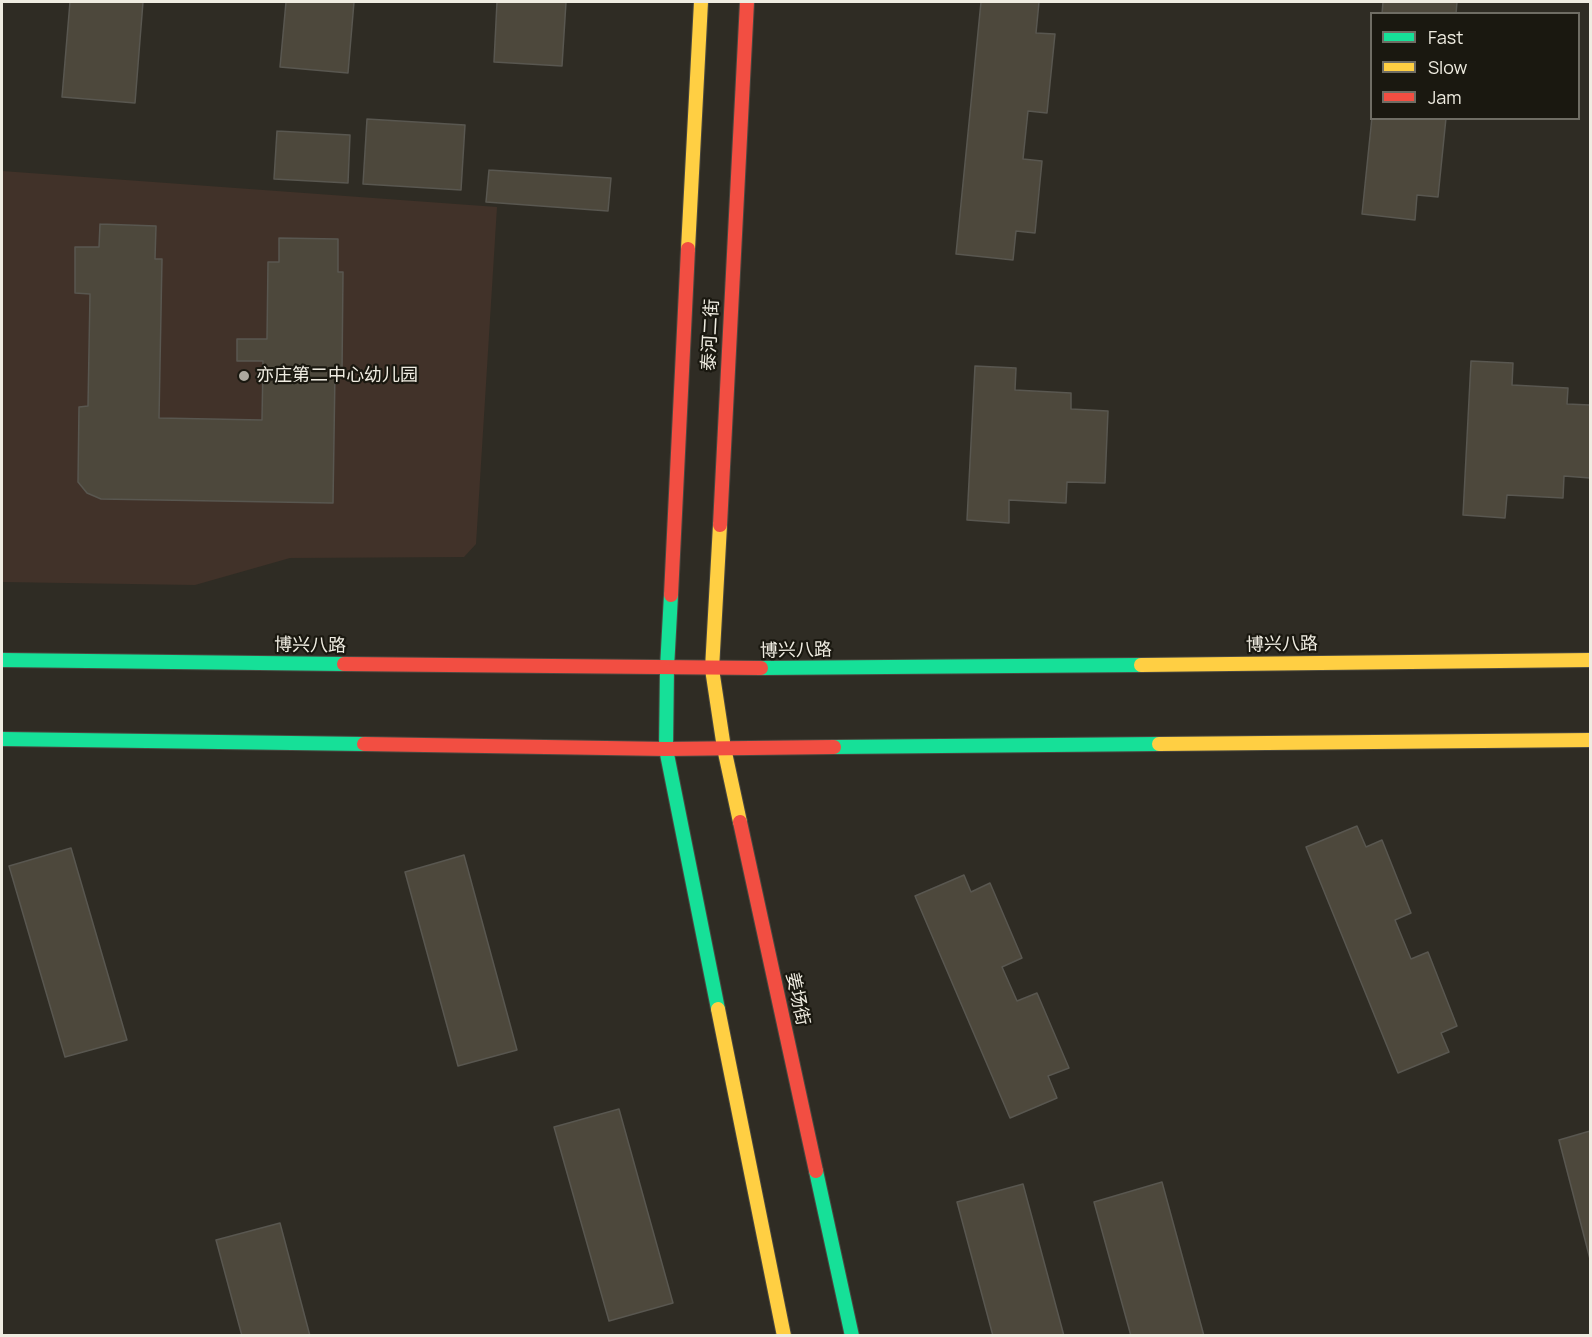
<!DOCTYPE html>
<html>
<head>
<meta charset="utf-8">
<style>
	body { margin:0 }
	#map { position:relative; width:1592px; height:1337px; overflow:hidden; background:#2f2c24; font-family:Manrope,sans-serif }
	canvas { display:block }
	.frame { position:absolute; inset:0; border:3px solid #efece1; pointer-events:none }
	.legend { position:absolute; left:1370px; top:12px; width:210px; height:108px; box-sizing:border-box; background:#1a1810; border:2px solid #6f6d64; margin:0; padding:8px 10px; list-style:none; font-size:18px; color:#efece1 }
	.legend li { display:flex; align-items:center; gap:12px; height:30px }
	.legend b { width:30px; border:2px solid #6f6d64 }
</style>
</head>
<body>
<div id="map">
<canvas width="1592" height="1337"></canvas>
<div class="frame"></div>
<ul class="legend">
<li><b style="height:8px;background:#16e098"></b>Fast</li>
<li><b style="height:8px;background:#ffcf43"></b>Slow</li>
<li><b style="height:8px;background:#f24e42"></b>Jam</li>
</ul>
</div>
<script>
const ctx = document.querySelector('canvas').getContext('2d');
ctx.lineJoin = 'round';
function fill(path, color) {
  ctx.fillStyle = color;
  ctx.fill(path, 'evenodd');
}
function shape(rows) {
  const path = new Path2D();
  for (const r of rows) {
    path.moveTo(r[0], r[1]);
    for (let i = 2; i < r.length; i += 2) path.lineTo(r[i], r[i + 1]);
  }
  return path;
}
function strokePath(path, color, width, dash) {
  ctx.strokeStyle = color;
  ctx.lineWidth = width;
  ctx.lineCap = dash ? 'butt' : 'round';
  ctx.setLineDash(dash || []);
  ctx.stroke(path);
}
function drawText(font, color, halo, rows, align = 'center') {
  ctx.font = font + ' Manrope,"Noto Sans SC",sans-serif';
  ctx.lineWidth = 4.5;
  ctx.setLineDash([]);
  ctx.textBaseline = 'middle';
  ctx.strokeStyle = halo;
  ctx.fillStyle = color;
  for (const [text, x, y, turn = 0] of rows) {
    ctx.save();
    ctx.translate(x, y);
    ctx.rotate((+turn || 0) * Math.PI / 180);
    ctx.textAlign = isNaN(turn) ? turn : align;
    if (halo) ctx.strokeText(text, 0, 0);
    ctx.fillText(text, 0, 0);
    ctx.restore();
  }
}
const education = shape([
	[2,171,497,207,476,544,464,557,290,558,195,585,2,582]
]);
const building = shape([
	[70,2,143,2,135,103,62,97,70,2],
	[286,2,354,2,348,73,280,67,286,2],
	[497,2,566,2,562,66,494,62,497,2],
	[981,2,1039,2,1036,33,1055,34,1047,113,1028,111,1023,159,1042,161,1035,233,1016,231,1013,260,956,254,981,2],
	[1383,2,1457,2,1456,14,1382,14,1383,2],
	[1372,117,1372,118,1446,118,1438,197,1417,195,1415,220,1362,214,1372,117],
	[367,119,465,125,461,190,363,184,367,119],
	[277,131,350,135,348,183,274,179,277,131],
	[489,170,611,178,608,211,486,202,489,170],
	[100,224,156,226,155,259,162,259,159,418,262,420,263,361,237,361,237,339,267,339,268,262,279,262,279,238,338,239,338,272,343,272,342,372,335,372,333,503,101,499,87,493,78,482,79,407,88,406,90,294,75,293,75,247,99,247,100,224],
	[1471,361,1513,363,1512,385,1568,388,1567,404,1590,405,1590,478,1564,476,1563,498,1507,495,1505,518,1463,515,1471,361],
	[975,366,1016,368,1015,390,1071,393,1071,409,1108,411,1105,483,1067,482,1066,503,1009,500,1009,523,967,520,975,366],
	[1357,826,1366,847,1382,840,1411,913,1395,920,1411,959,1428,952,1457,1026,1441,1033,1449,1052,1398,1073,1306,847,1357,826],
	[71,848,127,1040,65,1057,9,866,71,848],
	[464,855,517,1050,458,1066,405,872,464,855],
	[964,875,971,892,990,883,1022,958,1002,967,1017,1001,1037,993,1069,1068,1048,1076,1057,1098,1010,1118,915,896,964,875],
	[619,1109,673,1303,609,1321,554,1127,619,1109],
	[1590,1131,1590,1259,1559,1140,1590,1131],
	[1162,1182,1204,1336,1131,1336,1094,1202,1162,1182],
	[1023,1184,1064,1336,993,1336,957,1202,1023,1184],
	[280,1223,310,1336,242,1336,216,1240,280,1223]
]);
const fast = shape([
	[671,595,667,668,666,749,718,1009],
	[2,660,344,664],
	[761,668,1141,665],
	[2,739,364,744],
	[834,747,1159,744],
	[816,1171,852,1336]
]);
const slow = shape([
	[688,249,701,2],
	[720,525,712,669,724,748,740,822],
	[1141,665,1590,660],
	[1159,744,1590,740],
	[718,1009,784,1336]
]);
const jam = shape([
	[720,525,747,2],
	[671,595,688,249],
	[344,664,761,668],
	[364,744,666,749,834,747],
	[740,822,816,1171]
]);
const markers = [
	[244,376,6,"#aca99f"]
];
const streetNames = [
	["泰河二街",711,335,-87],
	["博兴八路",1282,645,-1],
	["博兴八路",310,646,1],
	["博兴八路",796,651,-1],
	["姜场街",797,999,78]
];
const poiNames = [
	["亦庄第二中心幼儿园",256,376]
];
fill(education, '#413229');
fill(building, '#4d483c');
strokePath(building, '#595750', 1.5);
strokePath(fast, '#4a4840', 16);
strokePath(slow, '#4a4840', 16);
strokePath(jam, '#4a4840', 16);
strokePath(fast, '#16e098', 14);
strokePath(slow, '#ffcf43', 14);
strokePath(jam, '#f24e42', 14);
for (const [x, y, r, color] of markers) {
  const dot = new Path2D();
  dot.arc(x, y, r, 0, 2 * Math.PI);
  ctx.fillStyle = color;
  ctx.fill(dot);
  strokePath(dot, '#1a1810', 2);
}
drawText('18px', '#efece1', '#1a1810', streetNames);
drawText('18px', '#efece1', '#1a1810', poiNames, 'left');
</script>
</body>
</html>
